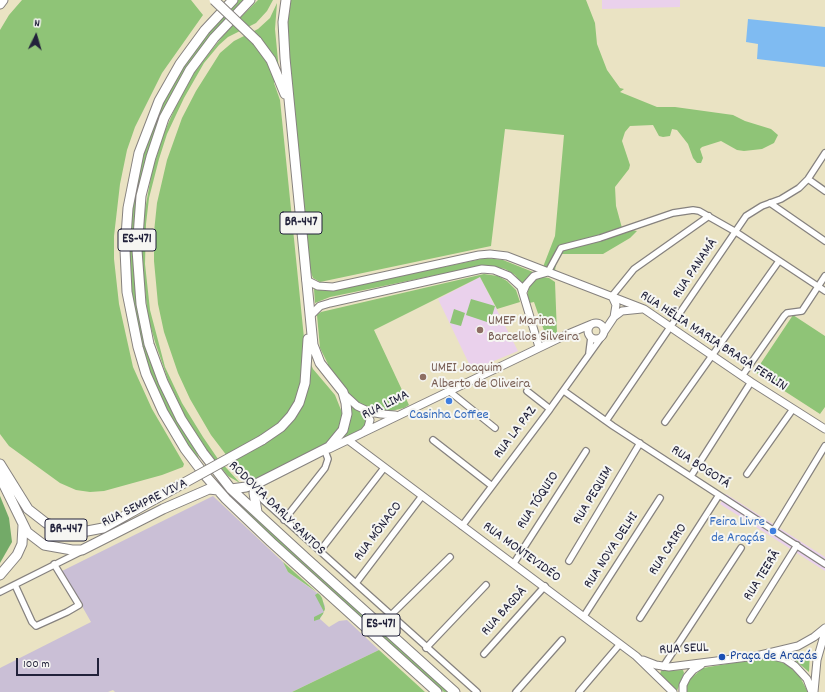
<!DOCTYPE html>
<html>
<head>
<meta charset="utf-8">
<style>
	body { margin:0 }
	#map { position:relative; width:825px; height:692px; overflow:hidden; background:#eae3c3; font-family:Dekko,sans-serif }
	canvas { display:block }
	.north { position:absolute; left:16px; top:16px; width:40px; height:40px; -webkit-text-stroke:3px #f6f6f2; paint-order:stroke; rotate:5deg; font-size:11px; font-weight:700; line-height:16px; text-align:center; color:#22223b }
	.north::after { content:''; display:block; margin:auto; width:14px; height:18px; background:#22223b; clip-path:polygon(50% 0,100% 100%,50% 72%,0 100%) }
	.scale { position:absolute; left:16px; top:658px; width:83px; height:18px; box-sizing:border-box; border:2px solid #22223b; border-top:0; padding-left:5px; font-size:12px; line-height:14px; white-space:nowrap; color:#22223b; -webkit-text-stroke:3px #f6f6f2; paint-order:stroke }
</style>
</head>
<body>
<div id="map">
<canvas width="825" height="692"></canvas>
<div class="north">N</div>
<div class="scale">100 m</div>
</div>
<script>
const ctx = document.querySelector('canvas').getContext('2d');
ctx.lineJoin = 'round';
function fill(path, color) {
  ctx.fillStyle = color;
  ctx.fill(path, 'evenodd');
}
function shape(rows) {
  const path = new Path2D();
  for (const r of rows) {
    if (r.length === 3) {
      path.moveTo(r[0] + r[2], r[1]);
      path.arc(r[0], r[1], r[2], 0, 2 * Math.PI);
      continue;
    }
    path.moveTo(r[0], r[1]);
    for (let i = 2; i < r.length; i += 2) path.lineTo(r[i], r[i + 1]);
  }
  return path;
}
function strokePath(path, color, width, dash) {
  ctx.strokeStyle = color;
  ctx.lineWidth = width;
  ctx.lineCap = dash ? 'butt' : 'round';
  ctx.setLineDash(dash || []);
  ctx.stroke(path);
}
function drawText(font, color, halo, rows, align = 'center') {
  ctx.font = font + ' Dekko,sans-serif';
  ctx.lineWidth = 4;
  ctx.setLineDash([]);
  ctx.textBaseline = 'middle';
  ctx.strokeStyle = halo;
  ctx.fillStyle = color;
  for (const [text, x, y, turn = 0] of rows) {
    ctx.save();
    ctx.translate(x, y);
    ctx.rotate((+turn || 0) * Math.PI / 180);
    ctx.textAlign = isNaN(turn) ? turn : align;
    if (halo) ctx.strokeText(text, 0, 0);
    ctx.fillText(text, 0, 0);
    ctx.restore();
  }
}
const built = shape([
	[602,0,680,0,680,7,602,9],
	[480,277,518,351,472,370,438,299],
	[726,494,825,557,825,571,720,504]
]);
const industrial = shape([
	[213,496,283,562,288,572,320,595,325,606,324,611,320,619,329,627,339,621,347,620,379,650,292,692,115,692,113,690,108,692,0,692,0,668,91,622,62,571]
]);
const green = shape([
	[22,0,191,0,203,15,162,73,135,127,127,150,120,184,114,236,114,259,119,304,133,367,152,409,184,464,183,467,162,475,104,491,90,492,76,490,60,483,9,446,0,434,0,30,9,15],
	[237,0,244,0,211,35,180,80,136,209,134,223,133,264,137,305,159,384,177,421,197,453,200,462,173,423,155,386,141,346,129,278,129,222,142,154,162,102,190,54],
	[258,0,273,0,267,11,256,23,228,37,219,45,204,63,184,98,167,134,159,159,149,198,146,224,145,264,150,310,165,367,182,403,203,437,218,459,240,483,228,476,207,450,185,416,168,380,155,342,148,317,142,264,142,237,145,210,152,171,164,133,175,108,194,73,210,52,227,31],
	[291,0,586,0,595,23,597,44,607,70,620,88,624,89,620,92,657,107,675,107,733,115,745,121,771,129,778,135,774,143,762,149,744,151,737,150,721,141,702,147,700,149,703,158,701,163,697,163,693,158,688,144,677,130,672,129,670,136,663,137,659,136,653,125,630,126,625,132,622,141,630,165,629,169,615,187,616,206,622,228,637,231,630,238,603,254,559,254,557,256,555,271,543,267,555,236,564,135,505,129,491,246,320,282,313,278,310,270,287,29],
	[277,3,275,29,279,71,274,83,280,100,304,338,306,353,313,369,335,395,343,415,341,426,327,443,251,481,240,473,211,435,190,399,178,373,164,332,158,304,154,261,154,232,157,203,167,160,182,118,196,91,220,53,234,41,258,29,270,18],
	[486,258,503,260,533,272,522,284,515,275,505,269,485,265,330,297,315,303,314,289,329,291],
	[484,274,498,276,507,281,516,290,520,302,497,309,480,277,374,330,409,405,404,408,387,412,370,409,356,402,325,367,328,364,320,348,317,315,321,312],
	[543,277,549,278,555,282,557,334,547,339,534,302,529,303,527,297,529,286,537,279],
	[471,299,495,306,490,323,466,315],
	[454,309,465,313,461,326,450,323],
	[793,315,825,336,825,407,820,414,755,372],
	[349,404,364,415,367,421,365,428,345,438,343,437],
	[232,492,450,692,444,692,244,511,226,493],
	[283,562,320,595,322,598,325,609,323,614,320,618,320,619,314,621,314,617,324,612,315,595,318,593,288,572],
	[379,650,425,692,292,692],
	[810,652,809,672,790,656,790,655],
	[756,659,773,659,788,665,800,677,808,692,687,692,687,686,690,679,703,668],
	[683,670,684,673,677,691,660,674,661,671]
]);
const forest = shape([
	[0,496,9,518,12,542,0,563]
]);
const water = shape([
	[748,19,825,27,825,67,757,59,758,44,746,42]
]);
const minor = shape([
	[808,179,825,191],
	[770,203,825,241],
	[548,272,561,248,600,238,673,213,693,210,699,211,736,232,825,291],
	[612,296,634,269,709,216],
	[589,353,591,337],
	[742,376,784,316,787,313,802,311,825,276],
	[449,391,495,428],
	[527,391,550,409],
	[564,391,613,426,825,564],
	[606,421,746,216,762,206,781,199,799,188,808,179,825,153],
	[665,422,779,261],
	[433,440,492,486],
	[747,474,793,409],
	[691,476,751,382],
	[258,487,258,493,263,500,477,692],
	[284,520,325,468,328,459,325,451],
	[462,526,550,409,603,335],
	[774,530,825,446],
	[320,551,384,468],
	[569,561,640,443],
	[514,563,586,451],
	[356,583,422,496],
	[15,585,32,622,36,626,67,612,79,605,54,564],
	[0,592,80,552],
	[391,615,450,557],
	[584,616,660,498],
	[640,618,719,495],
	[750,620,797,545],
	[426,648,486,585],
	[484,654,545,586],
	[663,667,741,548],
	[516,692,562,640],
	[579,692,620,644]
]);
const tertiary = shape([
	[306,280,318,286,333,287,479,255,490,254,507,256,644,309,751,382,825,429],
	[523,292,526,285,534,276,548,272],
	[612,296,616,305,614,317],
	[310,316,320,306,330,303,482,269,494,270,509,276,521,287,539,347],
	[596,331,8],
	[604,332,614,317,622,311,642,309],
	[344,394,357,406,370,412,381,414,395,415],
	[364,410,370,420,368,427,364,432],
	[348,440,636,656,673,692],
	[329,449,568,334,592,324],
	[769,655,785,659,795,666,807,679,812,692],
	[643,660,656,665,669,667,756,656,798,646,814,637,825,628],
	[683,692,683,685,687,677,693,670,701,665],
	[814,692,817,660,825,632]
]);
const primary = shape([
	[233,0,205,30,180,64,159,101,139,153,128,208,125,250,127,292,138,347,146,374,163,412,185,449,204,474,226,499,271,542,437,692],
	[250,0,214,38,190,70,164,118,151,157,141,196,137,250,141,304,149,344,163,382,181,419,203,453,231,489,306,558,455,692],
	[0,4,3,0],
	[257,41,271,60,285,94],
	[262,440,281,427,291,416,299,403,305,383,308,339],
	[0,464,28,509,46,523,67,531,82,532,103,528,155,499],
	[0,477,27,532,44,545,72,550,82,550,163,509,209,489,218,490],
	[231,489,246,487,258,483],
	[257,512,254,493,258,483,329,447,343,430,347,414,346,403,343,392,320,363,313,345,285,58,283,22,286,0],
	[0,575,17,555,22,544,23,525]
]);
const primaryBridge = shape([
	[214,0,257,41],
	[155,499,262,440]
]);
const markers = [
	[480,330,4,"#8d6e63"],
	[423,377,4,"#8d6e63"],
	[449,401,4,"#3f7fe0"],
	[773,531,4,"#3f7fe0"],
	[722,657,4,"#1a4fb4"]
];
const shields = [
	[301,223,42],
	[137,240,38],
	[66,530,42],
	[381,625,38]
];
const shieldNames = [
	["BR-447",301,223],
	["ES-471",137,240],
	["BR-447",66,530],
	["ES-471",381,625]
];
const streetNames = [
	["RUA PANAMÁ",696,269,-56],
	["RUA HÉLIA MARIA BRAGA FERLIN",713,342,33],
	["RUA LIMA",386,406,-26],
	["RUA LA PAZ",516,433,-53],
	["RUA BOGOTÁ",700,468,33],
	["RUA PEQUIM",594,496,-59],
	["RUA TÓQUIO",539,501,-57],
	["RUA SEMPRE VIVA",145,504,-26],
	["RODOVIA DARLY SANTOS",276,509,44],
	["RUA MÔNACO",379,532,-53],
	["RUA CAIRO",669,550,-57],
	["RUA NOVA DELHI",612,551,-57],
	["RUA MONTEVIDÉO",521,553,36],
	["RUA TEERÃ",763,576,-58],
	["RUA BAGDÁ",505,612,-48],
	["RUA SEUL",684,650,-3]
];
const educationNames = [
	["UMEF Marina",488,322],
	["Barcellos Silveira",488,338],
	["UMEI Joaquim",431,369],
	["Alberto de Oliveira",431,385]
];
const shopNames = [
	["Casinha Coffee",449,416],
	["Feira Livre",765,523,"right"],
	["de Araçás",765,539,"right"]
];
const transitNames = [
	["Praça de Araçás",730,657]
];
fill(built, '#ead1ec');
fill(industrial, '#cabfd6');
fill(green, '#8fc477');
fill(forest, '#73aa68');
fill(water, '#7fbbf2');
strokePath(minor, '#86827f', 8);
strokePath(tertiary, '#86827f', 9);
strokePath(primary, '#86827f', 11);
strokePath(minor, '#fff', 5.5);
strokePath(tertiary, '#fff', 7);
strokePath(primary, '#fff', 9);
strokePath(primaryBridge, '#86827f', 11, []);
strokePath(primaryBridge, '#fff', 9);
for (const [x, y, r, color] of markers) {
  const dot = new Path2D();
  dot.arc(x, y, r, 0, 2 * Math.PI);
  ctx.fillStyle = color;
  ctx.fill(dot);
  strokePath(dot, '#f6f6f2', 1.5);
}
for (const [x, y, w] of shields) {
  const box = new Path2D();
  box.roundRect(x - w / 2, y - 11, w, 22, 3);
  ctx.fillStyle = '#f6f6f2';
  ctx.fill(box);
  strokePath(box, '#22223b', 1);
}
drawText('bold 13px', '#22223b', null, shieldNames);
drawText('14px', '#22223b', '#f6f6f2', streetNames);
drawText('14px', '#785e54', '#f6f6f2', educationNames, 'left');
drawText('14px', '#366cbe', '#f6f6f2', shopNames);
drawText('14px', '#164399', '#f6f6f2', transitNames, 'left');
</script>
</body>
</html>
